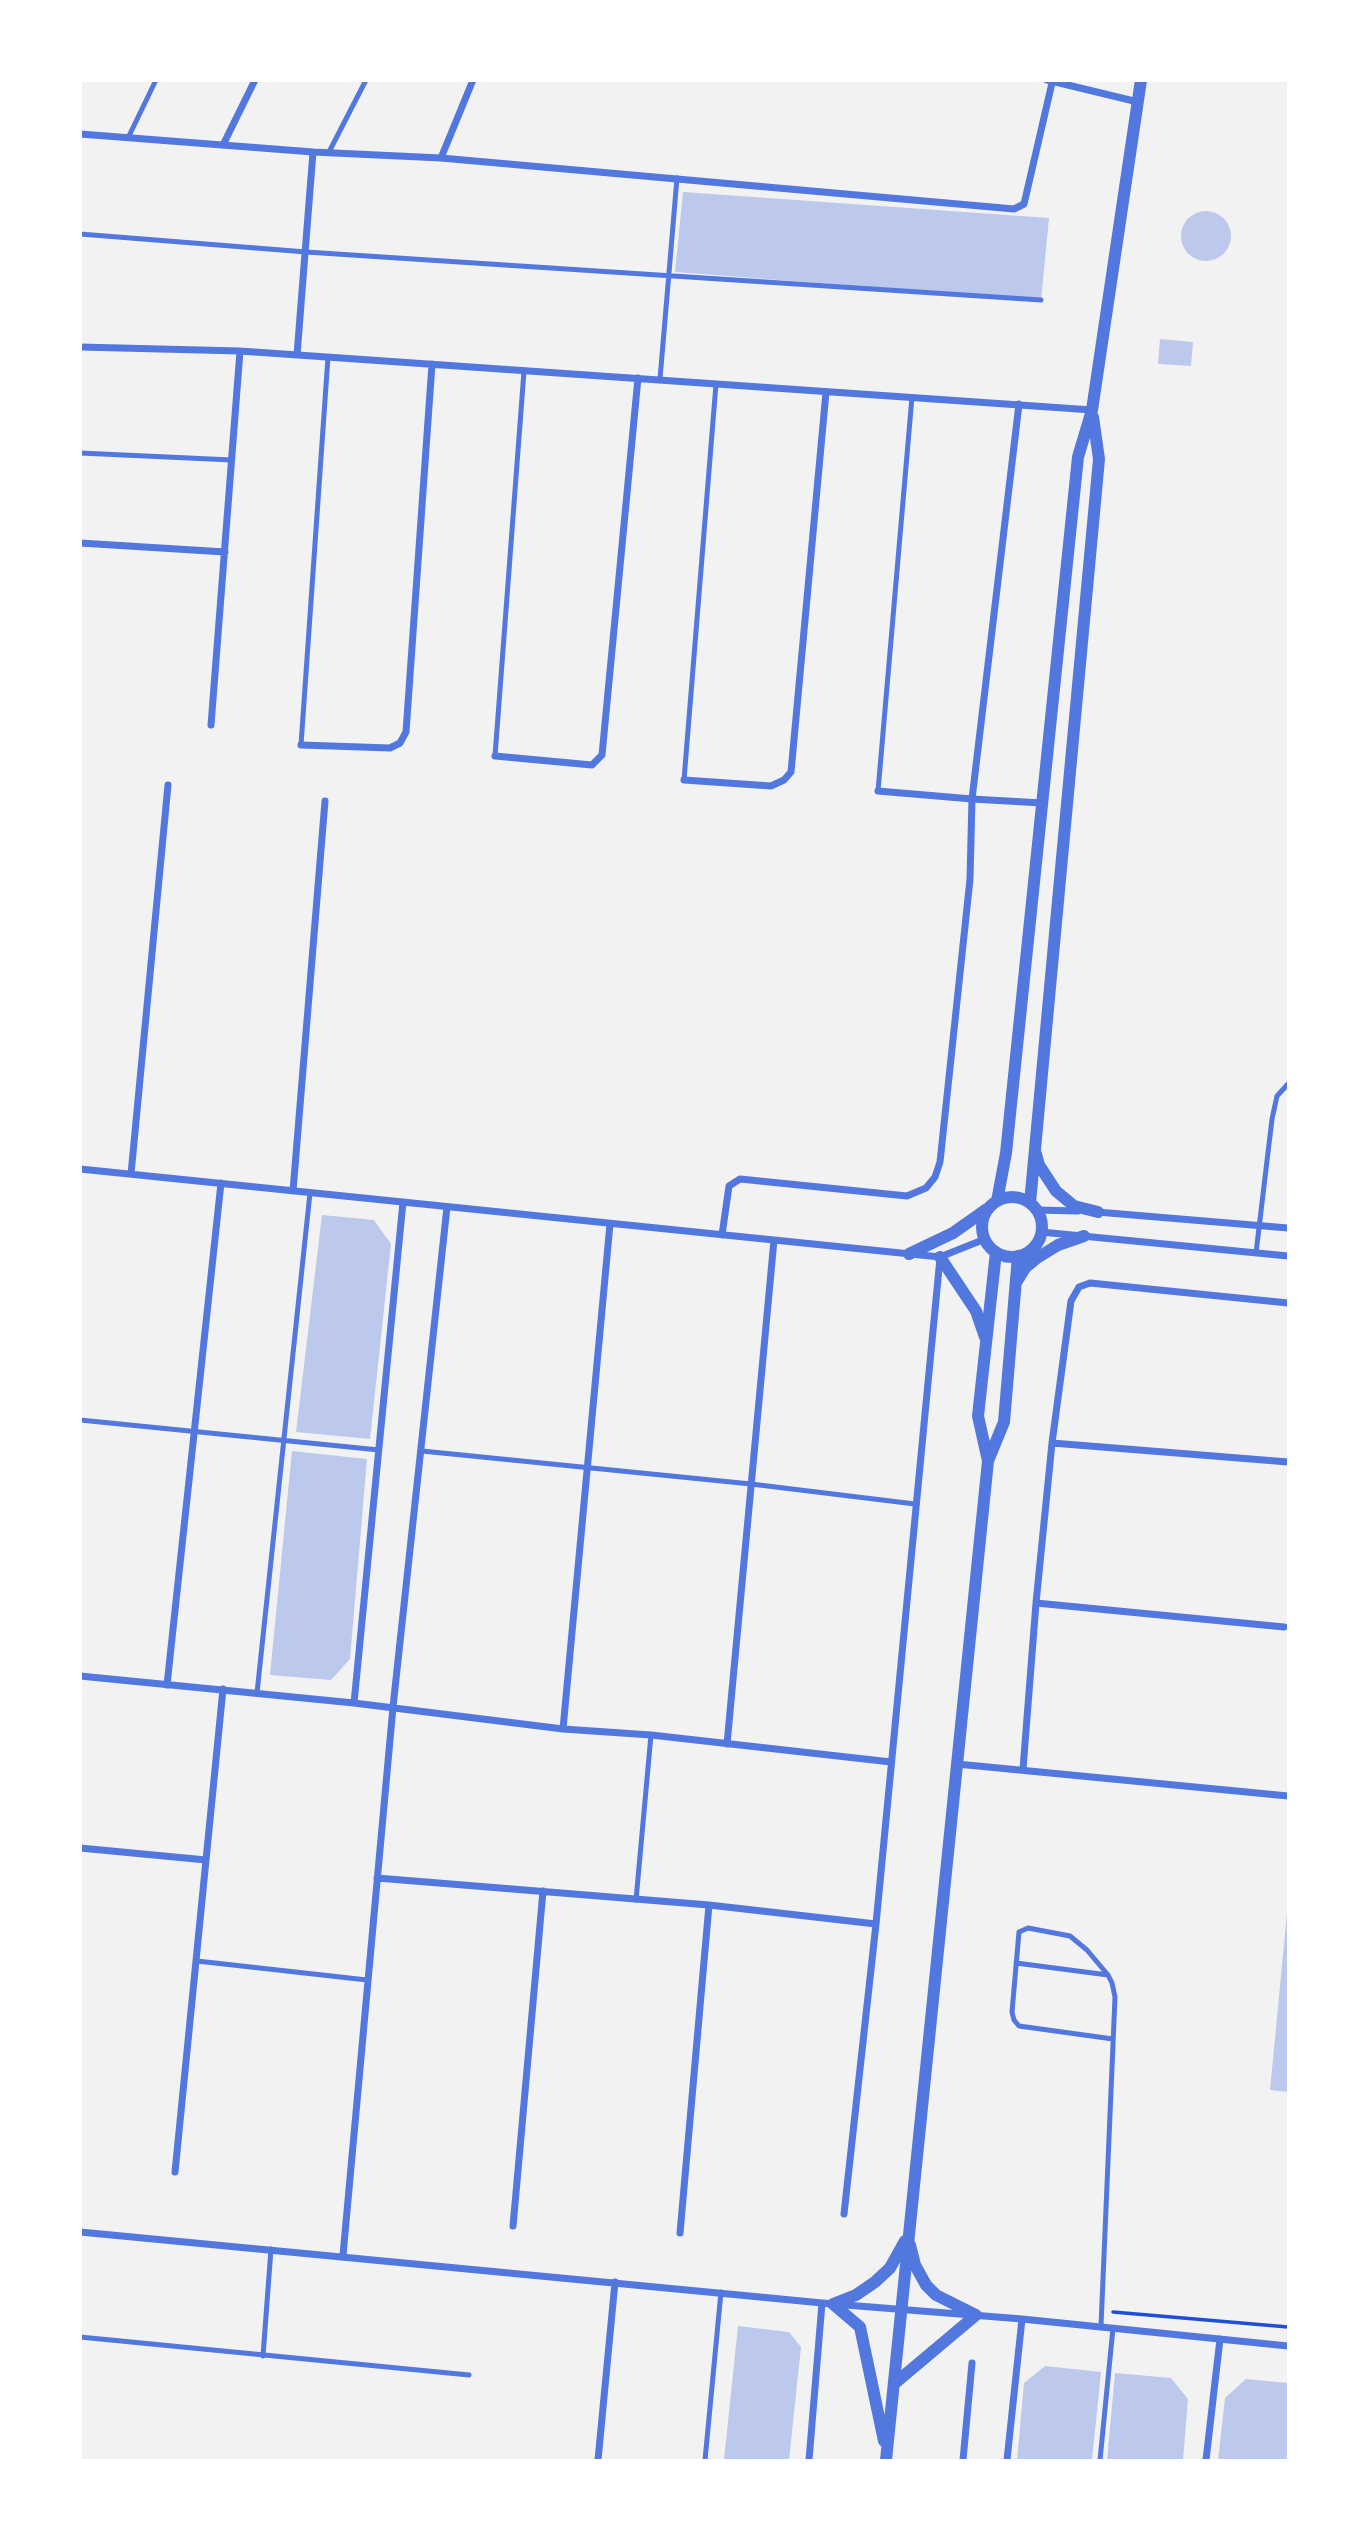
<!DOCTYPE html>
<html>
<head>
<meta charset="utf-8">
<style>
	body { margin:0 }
	#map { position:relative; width:1369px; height:2541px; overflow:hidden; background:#f2f2f2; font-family:"Fira Sans Condensed",sans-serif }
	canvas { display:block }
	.frame { position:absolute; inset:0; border:82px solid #fff; pointer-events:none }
</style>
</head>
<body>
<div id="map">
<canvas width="1369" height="2541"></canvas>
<div class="frame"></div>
</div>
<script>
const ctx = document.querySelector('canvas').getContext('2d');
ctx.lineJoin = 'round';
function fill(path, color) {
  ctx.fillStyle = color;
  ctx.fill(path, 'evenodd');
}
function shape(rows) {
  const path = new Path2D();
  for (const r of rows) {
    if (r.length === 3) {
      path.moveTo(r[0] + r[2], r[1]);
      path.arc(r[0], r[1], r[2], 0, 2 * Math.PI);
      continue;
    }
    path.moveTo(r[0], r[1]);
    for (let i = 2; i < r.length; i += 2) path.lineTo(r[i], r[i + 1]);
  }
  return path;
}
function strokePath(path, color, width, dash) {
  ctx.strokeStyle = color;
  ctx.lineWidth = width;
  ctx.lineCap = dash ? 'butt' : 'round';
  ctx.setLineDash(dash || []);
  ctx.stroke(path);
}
const building = shape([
	[683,192,1049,218,1041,300,675,272],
	[1206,236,25],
	[1160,339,1193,342,1191,366,1158,364],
	[322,1215,374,1220,391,1244,370,1439,296,1432],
	[292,1451,367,1459,350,1659,331,1680,270,1675],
	[1287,1913,1288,1913,1288,2092,1270,2090],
	[738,2326,789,2332,801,2347,789,2460,724,2460],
	[1045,2366,1101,2372,1092,2460,1017,2460,1024,2383],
	[1115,2373,1171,2378,1188,2399,1183,2460,1107,2460],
	[1246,2379,1288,2383,1288,2460,1218,2460,1225,2398]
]);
const path = shape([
	[1113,2312,1288,2327]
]);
const service = shape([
	[128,138,156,80],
	[329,152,366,80],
	[80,234,306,252,1041,300],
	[660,379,677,178],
	[80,453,232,460],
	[301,745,328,357],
	[495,756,524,371],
	[684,780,716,384],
	[878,791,912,397],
	[1256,1253,1272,1119,1277,1096,1288,1084],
	[80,1420,379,1450],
	[422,1451,751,1484,915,1504],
	[257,1693,310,1193],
	[636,1900,651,1735],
	[197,1961,367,1980],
	[1016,1963,1108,1975,1112,1983,1115,1997,1101,2326],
	[1108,1975,1087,1950,1070,1936,1028,1928,1019,1932,1012,2012,1014,2020,1019,2026,1113,2039],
	[80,2337,469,2375],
	[263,2356,271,2249],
	[705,2460,721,2292],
	[1100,2460,1113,2328]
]);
const minor = shape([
	[1047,80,1138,102],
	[80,134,313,152,441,158,1014,209,1024,204,1052,83],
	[223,145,255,80],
	[441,158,473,80],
	[80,347,240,351,1092,410],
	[297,355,313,152],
	[80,543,225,552],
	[211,725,240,351],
	[301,745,390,748,400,743,406,732,432,364],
	[495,756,592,765,602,755,638,378],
	[684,780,771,786,784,780,791,772,826,392],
	[878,791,972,799,1019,404],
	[80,1169,940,1257,985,1239],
	[131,1174,168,785],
	[293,1191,325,801],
	[1036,1210,1078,1211],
	[1097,1212,1288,1228],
	[1041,1232,1288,1256],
	[722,1235,729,1186,740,1179,907,1196,926,1188,935,1177,940,1162,970,879,972,799,1042,803],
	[1052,1443,1288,1462],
	[1036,1603,1284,1627],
	[80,1676,354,1703,563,1729,651,1735,891,1762],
	[167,1685,221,1183],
	[354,1703,403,1202],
	[563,1729,610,1224],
	[727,1744,774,1240],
	[957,1764,1288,1796],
	[1023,1769,1036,1603,1052,1443,1071,1301,1079,1287,1090,1283,1288,1303],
	[80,1848,206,1860],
	[377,1878,709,1905,876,1924],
	[175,2172,223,1689],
	[844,2214,876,1924,940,1258],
	[513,2226,543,1891],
	[80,2232,833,2304,1022,2319,1288,2346],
	[680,2233,709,1905],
	[343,2255,393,1707,447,1207],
	[598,2460,615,2282],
	[809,2460,822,2303],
	[963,2460,972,2363],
	[1007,2460,1022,2319],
	[1206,2460,1220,2339]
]);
const tertiary = shape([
	[1036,1154,1039,1165,1056,1191,1074,1206,1098,1212],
	[1012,1227,30],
	[997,1201,1006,1153,1078,457,1092,410,1141,80],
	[1030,1203,1099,459,1093,417],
	[909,1254,953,1233,987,1209],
	[940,1257,976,1311,985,1337],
	[1017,1281,1025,1268,1037,1258,1058,1245,1084,1236],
	[988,1461,978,1416,996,1252],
	[894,2384,976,2315,936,2295,926,2285,915,2265,910,2245],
	[884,2441,860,2327,833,2304,856,2295,875,2282,890,2268,905,2241],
	[886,2460,988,1461,1004,1422,1018,1256]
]);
fill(building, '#bdc9ec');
strokePath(path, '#1d4ed8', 3.5);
strokePath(service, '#5277de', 5);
strokePath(minor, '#5277de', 7);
strokePath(tertiary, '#5277de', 12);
</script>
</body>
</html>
